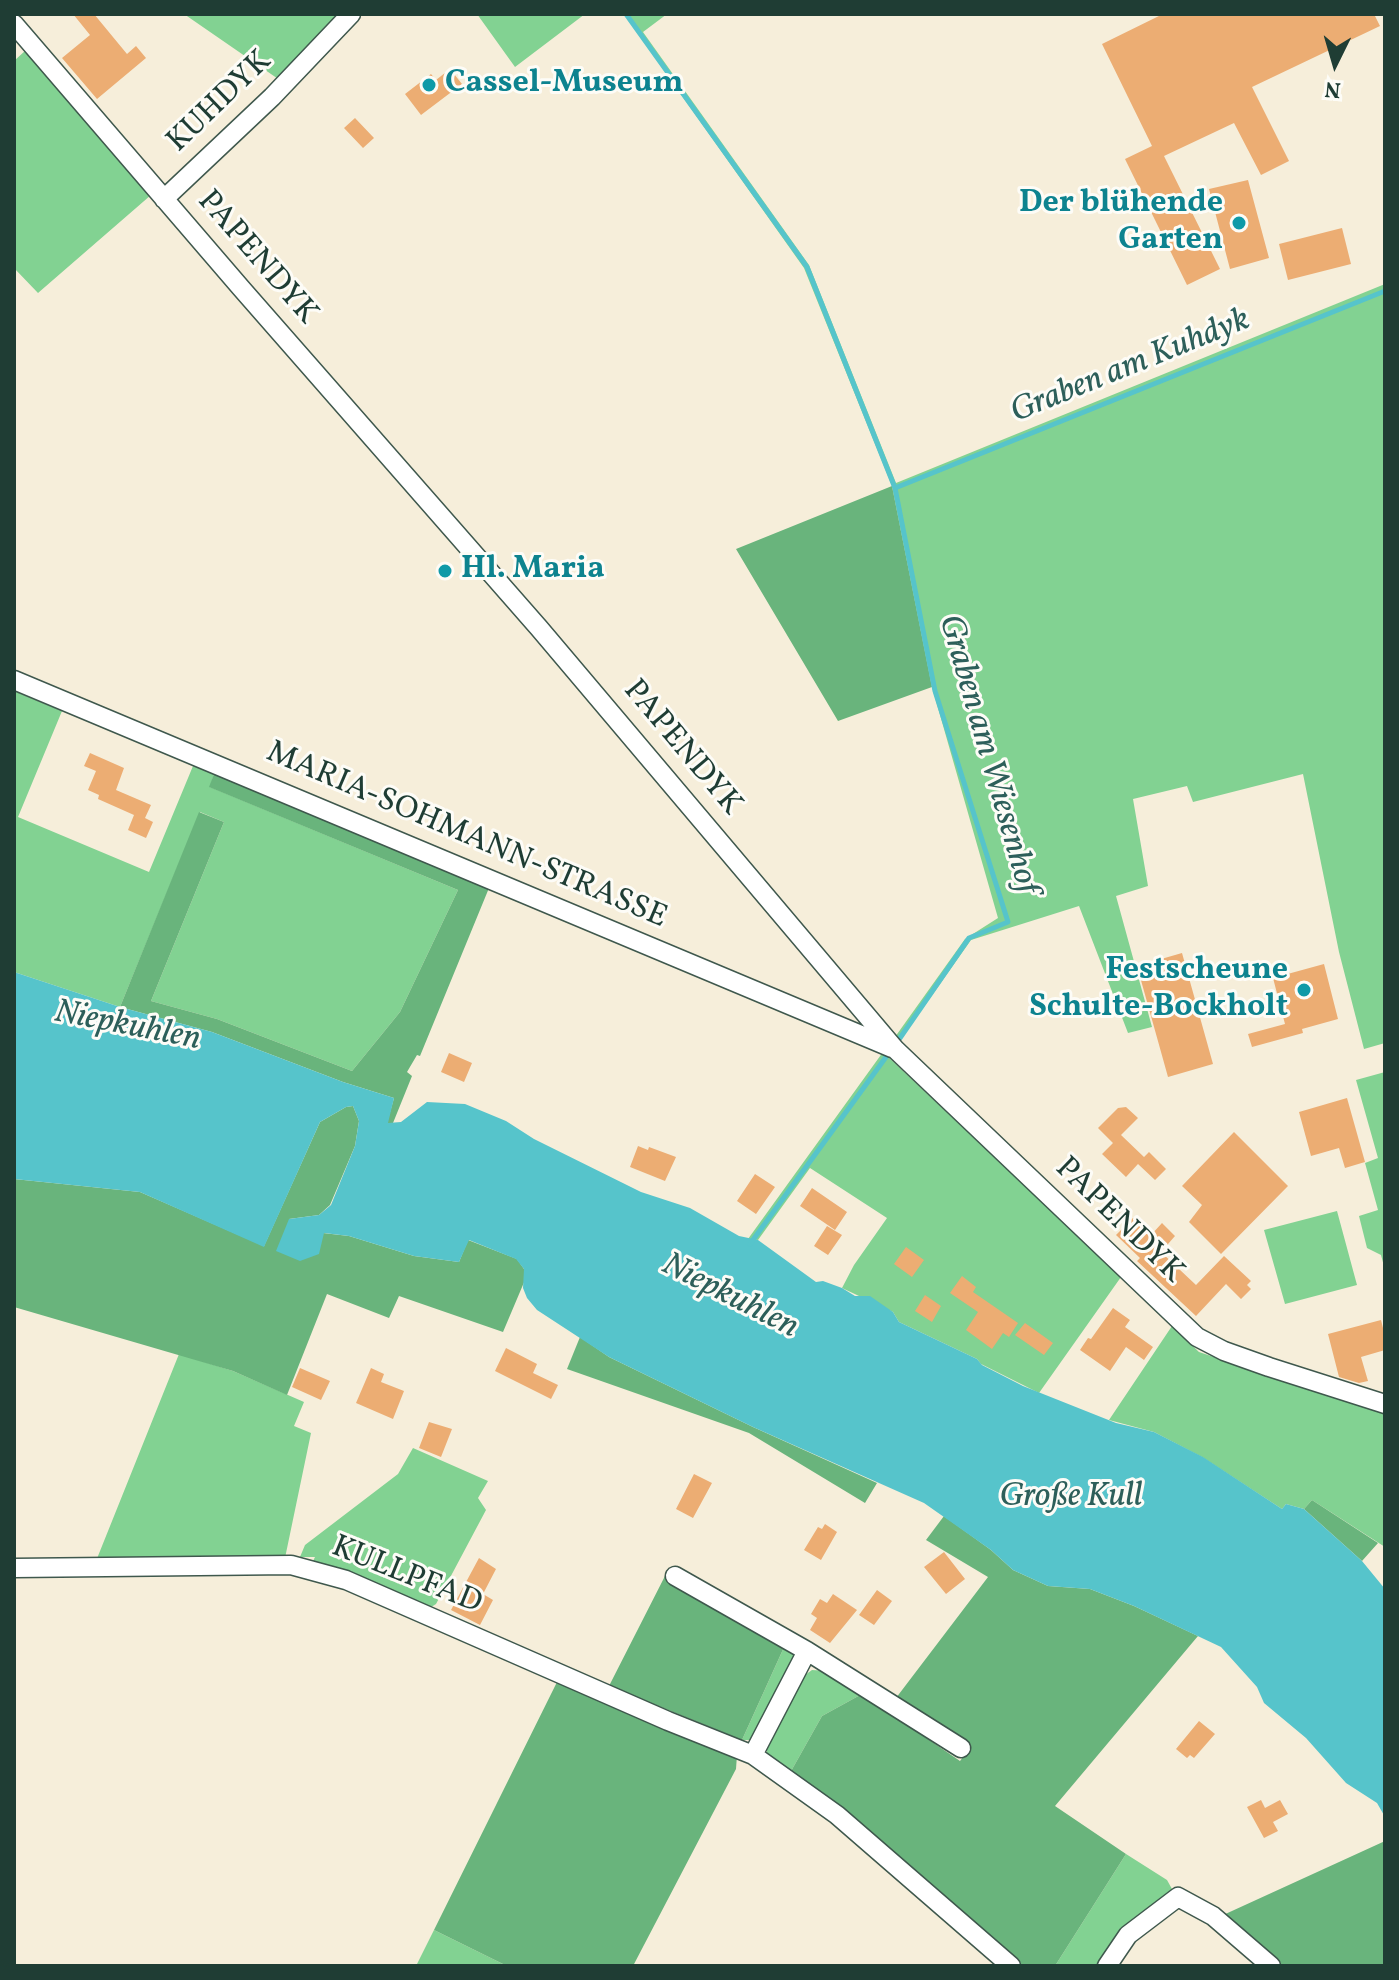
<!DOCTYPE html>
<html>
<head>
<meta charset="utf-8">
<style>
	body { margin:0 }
	#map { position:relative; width:1399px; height:1980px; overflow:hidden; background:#f6eeda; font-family:Vollkorn,serif }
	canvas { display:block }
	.frame { position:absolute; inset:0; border:16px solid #1f3d34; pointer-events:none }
	.north { position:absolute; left:1295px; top:24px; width:80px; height:80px; -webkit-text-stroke:6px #fdfcf7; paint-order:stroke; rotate:185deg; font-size:22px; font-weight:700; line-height:32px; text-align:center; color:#1f3d34 }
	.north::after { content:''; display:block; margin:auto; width:28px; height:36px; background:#1f3d34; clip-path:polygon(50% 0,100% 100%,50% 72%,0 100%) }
</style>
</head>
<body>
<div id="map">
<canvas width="1399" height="1980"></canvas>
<div class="frame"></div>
<div class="north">N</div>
</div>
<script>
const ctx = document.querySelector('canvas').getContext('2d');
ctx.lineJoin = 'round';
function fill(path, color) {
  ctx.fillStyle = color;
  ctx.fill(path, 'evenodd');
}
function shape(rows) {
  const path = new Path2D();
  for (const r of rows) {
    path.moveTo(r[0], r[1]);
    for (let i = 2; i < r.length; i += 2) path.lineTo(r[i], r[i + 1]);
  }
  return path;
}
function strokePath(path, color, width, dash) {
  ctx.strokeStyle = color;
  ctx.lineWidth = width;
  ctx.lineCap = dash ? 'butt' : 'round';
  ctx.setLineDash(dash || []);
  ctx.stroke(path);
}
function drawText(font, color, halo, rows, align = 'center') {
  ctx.font = font + ' Vollkorn,serif';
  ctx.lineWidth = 6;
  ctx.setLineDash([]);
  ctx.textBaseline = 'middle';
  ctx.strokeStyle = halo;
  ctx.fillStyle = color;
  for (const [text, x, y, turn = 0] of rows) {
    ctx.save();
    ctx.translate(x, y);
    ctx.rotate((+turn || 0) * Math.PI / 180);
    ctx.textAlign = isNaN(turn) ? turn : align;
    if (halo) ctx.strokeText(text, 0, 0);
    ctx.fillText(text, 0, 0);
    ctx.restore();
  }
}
const green = shape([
	[184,14,348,14,284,83],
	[477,14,585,14,515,67],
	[624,14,667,14,643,32,809,265,896,483,1385,284,1385,1043,1364,1049,1339,952,1303,774,1193,802,1187,786,1133,799,1148,886,1116,896,1152,1027,1128,1033,1079,906,971,940,899,1042,895,1037,965,939,998,918,932,687,892,486,804,268],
	[26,50,151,195,38,293,14,268,14,61],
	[14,691,62,711,18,817,149,872,193,766,214,774,210,787,458,890,400,1012,352,1071,217,1019,151,1001,224,822,200,812,120,1007,14,972],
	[883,1052,1121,1277,1039,1393,981,1364,977,1359,899,1322,893,1312,842,1288,854,1265,887,1218,810,1168,758,1240,748,1239],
	[1385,1072,1385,1270,1381,1255,1367,1248,1359,1216,1378,1210,1365,1163,1378,1158,1356,1080],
	[1337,1211,1357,1285,1285,1304,1264,1230],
	[1172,1326,1199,1352,1385,1414,1385,1547,1312,1500,1304,1509,1286,1504,1282,1509,1202,1457,1154,1432,1109,1420],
	[179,1354,233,1371,304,1402,294,1426,311,1433,285,1558,96,1561],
	[413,1448,488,1481,478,1498,486,1510,436,1604,428,1609,312,1563,315,1557,300,1557,305,1545,398,1474],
	[785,1645,800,1653,760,1732,751,1740,742,1740],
	[812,1670,828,1671,862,1694,822,1716,790,1773,767,1753,767,1743,805,1675],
	[1126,1854,1167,1880,1172,1889,1102,1966,1055,1966],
	[434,1930,507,1966,416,1966]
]);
const forest = shape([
	[892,486,932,687,838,721,736,549],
	[214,774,489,888,420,1056,417,1055,407,1072,412,1076,393,1123,387,1123,394,1098,343,1082,212,1032,120,1007,199,812,224,822,151,1001,217,1019,352,1071,400,1012,458,890,209,787],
	[353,1106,359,1121,355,1146,330,1205,319,1215,289,1219,323,1233,349,1236,414,1256,459,1262,468,1240,517,1259,524,1269,525,1280,503,1332,399,1296,389,1318,327,1294,287,1395,233,1371,14,1307,14,1179,140,1192,264,1246,320,1122,346,1107],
	[580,1337,609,1357,753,1427,877,1483,865,1503,749,1433,567,1369],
	[1312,1500,1378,1543,1362,1561,1304,1509],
	[944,1516,991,1550,1013,1570,1048,1586,1090,1589,1134,1606,1198,1636,1055,1806,1126,1854,1055,1966,1019,1966,790,1773,822,1716,862,1694,960,1761,969,1749,896,1698,988,1577,926,1540],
	[665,1576,785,1645,742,1740,609,1686],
	[558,1680,737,1755,736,1769,633,1966,507,1966,434,1930],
	[1385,1841,1385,1966,1279,1966,1221,1916]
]);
const water = shape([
	[14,972,120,1007,212,1032,343,1082,394,1098,388,1123,401,1122,427,1102,465,1104,506,1121,534,1139,641,1192,690,1208,739,1236,758,1240,816,1282,823,1281,842,1288,855,1296,870,1296,893,1312,899,1322,977,1359,982,1365,1023,1386,1116,1423,1154,1432,1203,1457,1282,1509,1286,1504,1304,1509,1362,1561,1385,1589,1385,1817,1377,1803,1346,1783,1306,1738,1264,1703,1257,1687,1221,1647,1134,1606,1090,1589,1048,1586,1013,1570,991,1550,924,1503,753,1427,609,1357,537,1310,527,1298,523,1288,524,1269,516,1259,469,1240,459,1262,414,1256,349,1236,324,1233,319,1254,300,1261,276,1251,289,1219,319,1215,331,1205,355,1146,359,1121,353,1106,346,1107,320,1122,264,1247,140,1192,14,1179]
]);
const stream = shape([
	[626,14,807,267,895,488,935,691,1008,922,969,938,900,1038],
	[895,488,1385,291],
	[750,1244,886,1057]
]);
const building = shape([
	[73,14,94,14,127,54,136,46,146,58,97,99,62,58,90,35],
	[1163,14,1374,14,1380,26,1252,87,1289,161,1261,175,1234,123,1164,156,1220,269,1187,285,1125,159,1152,146,1102,44],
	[450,69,462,84,421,115,405,94,431,74,436,80],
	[355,118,374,138,363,148,344,128],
	[1248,180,1269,258,1230,269,1209,189],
	[1342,228,1351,264,1288,280,1279,244],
	[90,753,124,768,116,790,151,805,145,818,153,822,146,838,128,830,134,815,98,799,99,795,88,790,96,771,84,766],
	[1182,953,1213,1064,1168,1077,1137,966],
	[1324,964,1338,1019,1302,1029,1303,1033,1252,1047,1248,1034,1285,1024,1273,978],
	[449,1053,472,1063,464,1082,441,1072],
	[1347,1098,1365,1162,1345,1168,1339,1148,1311,1156,1299,1112],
	[1126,1107,1138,1118,1121,1135,1144,1157,1149,1152,1166,1169,1155,1180,1138,1164,1126,1177,1102,1154,1113,1143,1098,1128,1118,1108],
	[1234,1132,1288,1186,1221,1254,1189,1222,1202,1205,1182,1186],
	[638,1146,648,1150,649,1147,676,1157,665,1181,630,1167],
	[755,1174,775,1187,756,1214,737,1201],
	[812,1188,847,1212,835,1230,800,1206],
	[1133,1218,1151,1235,1162,1223,1175,1236,1161,1252,1196,1285,1224,1256,1251,1281,1247,1285,1251,1289,1241,1299,1226,1284,1196,1316,1137,1261,1140,1258,1116,1235],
	[827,1226,842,1235,828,1255,814,1246],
	[906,1247,924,1260,912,1277,894,1264],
	[962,1276,976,1287,973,1292,1018,1323,1009,1337,1003,1333,992,1349,966,1330,978,1312,950,1293],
	[925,1295,941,1306,932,1322,915,1311],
	[1113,1308,1130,1320,1125,1327,1153,1347,1144,1360,1126,1347,1110,1371,1080,1350,1088,1338,1091,1339],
	[1381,1320,1385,1336,1385,1350,1361,1357,1368,1381,1359,1383,1339,1377,1328,1334],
	[1025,1323,1053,1343,1044,1355,1015,1335],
	[506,1348,537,1364,533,1373,558,1385,551,1399,495,1371],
	[300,1368,330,1381,321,1400,292,1387],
	[371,1368,384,1374,381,1382,404,1391,393,1419,356,1403],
	[429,1422,452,1429,441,1457,419,1448],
	[694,1474,712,1483,693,1518,676,1509],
	[825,1524,837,1532,821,1560,804,1550,818,1527,822,1529],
	[944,1552,965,1579,946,1594,924,1567],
	[479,1558,496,1569,483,1594,493,1600,480,1625,451,1610],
	[877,1590,892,1601,874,1625,859,1615],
	[833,1594,857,1610,830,1643,810,1630,817,1618,811,1614,820,1599,827,1603],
	[1199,1721,1215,1734,1194,1758,1190,1755,1187,1758,1176,1749],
	[1261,1800,1265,1808,1280,1800,1288,1814,1273,1822,1278,1831,1264,1838,1247,1807]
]);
const minor = shape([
	[14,24,241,288,539,628,895,1049,1197,1337,1224,1351,1269,1367,1385,1404],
	[164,199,272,97,351,14],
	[14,680,892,1048],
	[14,1568,291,1565,346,1580,668,1721,753,1755,837,1815,1011,1966],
	[675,1576,807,1651,961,1748],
	[753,1755,807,1651],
	[1107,1966,1128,1935,1178,1897,1213,1916,1271,1966]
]);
const markers = [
	[429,85,8,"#0f9aa8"],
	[1239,223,8,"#0f9aa8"],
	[445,571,8,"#0f9aa8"],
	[1304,990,8,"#0f9aa8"]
];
const cultureNames = [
	["Cassel-Museum",445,85],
	["Der blühende",1223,205,"right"],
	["Garten",1223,242,"right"],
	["Hl. Maria",461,571],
	["Festscheune",1288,972,"right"],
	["Schulte-Bockholt",1288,1009,"right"]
];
const streetNames = [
	["KUHDYK",221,103,-44],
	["PAPENDYK",256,259,49],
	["PAPENDYK",681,749,50],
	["MARIA-SOHMANN-STRASSE",466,837,23],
	["PAPENDYK",1118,1222,44],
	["KULLPFAD",406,1577,22]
];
const waterNames = [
	["Graben am Kuhdyk",1131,368,-22],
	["Graben am Wiesenhof",986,755,74],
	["Niepkuhlen",127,1028,11],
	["Niepkuhlen",729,1298,27],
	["Große Kull",1071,1499]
];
fill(green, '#82d292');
fill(forest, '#69b47c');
fill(water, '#56c4cb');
strokePath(stream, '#56c4cb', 5);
fill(building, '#ecad73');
strokePath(minor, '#3f584d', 21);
strokePath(minor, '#fff', 18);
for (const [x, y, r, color] of markers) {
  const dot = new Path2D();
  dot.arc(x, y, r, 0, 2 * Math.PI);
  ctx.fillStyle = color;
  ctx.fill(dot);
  strokePath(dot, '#fdfcf7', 3);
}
drawText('bold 32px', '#0d838f', '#fdfcf7', cultureNames, 'left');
drawText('32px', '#1f3d34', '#fdfcf7', streetNames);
drawText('italic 34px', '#2d5f5a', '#fdfcf7', waterNames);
</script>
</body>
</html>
